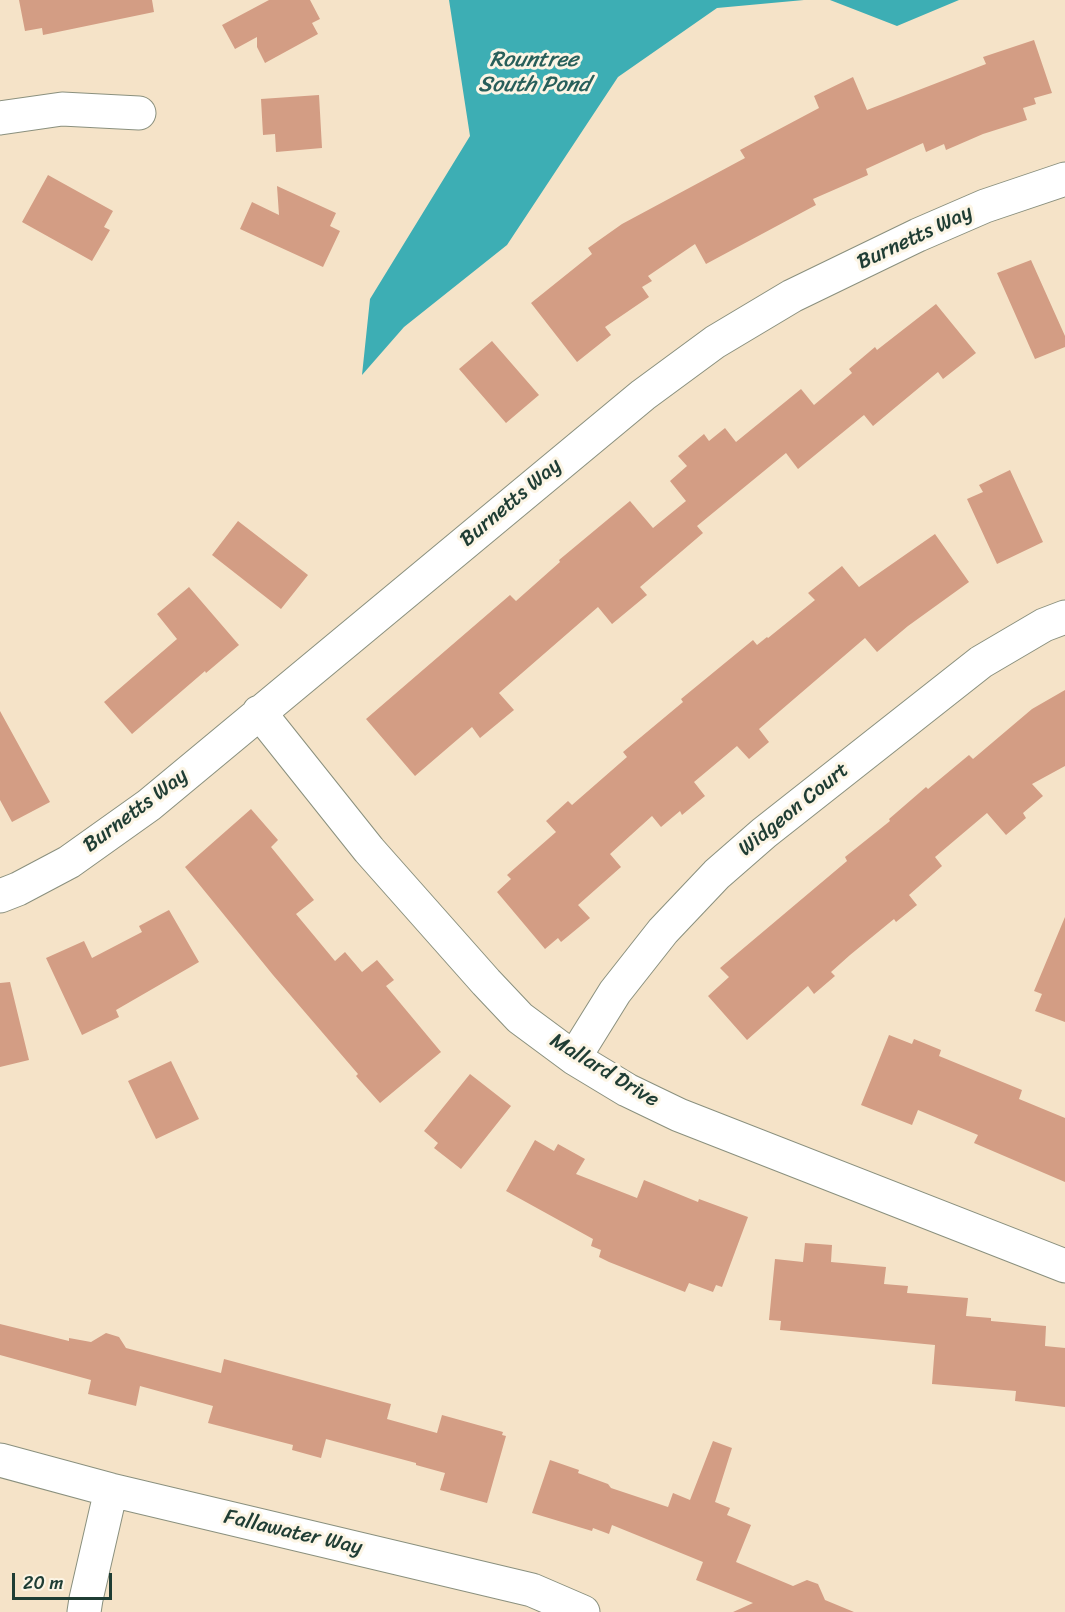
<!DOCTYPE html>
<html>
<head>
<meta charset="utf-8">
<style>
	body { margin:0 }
	#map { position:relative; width:1065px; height:1612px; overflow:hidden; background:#f5e3c8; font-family:Sriracha,sans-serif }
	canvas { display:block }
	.scale { position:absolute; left:12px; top:1573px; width:100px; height:27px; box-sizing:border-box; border:3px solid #1f3d34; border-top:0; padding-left:8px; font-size:18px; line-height:21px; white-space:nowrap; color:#1f3d34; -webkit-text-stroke:4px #fcf5e5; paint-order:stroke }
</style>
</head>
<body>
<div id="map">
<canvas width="1065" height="1612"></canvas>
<div class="scale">20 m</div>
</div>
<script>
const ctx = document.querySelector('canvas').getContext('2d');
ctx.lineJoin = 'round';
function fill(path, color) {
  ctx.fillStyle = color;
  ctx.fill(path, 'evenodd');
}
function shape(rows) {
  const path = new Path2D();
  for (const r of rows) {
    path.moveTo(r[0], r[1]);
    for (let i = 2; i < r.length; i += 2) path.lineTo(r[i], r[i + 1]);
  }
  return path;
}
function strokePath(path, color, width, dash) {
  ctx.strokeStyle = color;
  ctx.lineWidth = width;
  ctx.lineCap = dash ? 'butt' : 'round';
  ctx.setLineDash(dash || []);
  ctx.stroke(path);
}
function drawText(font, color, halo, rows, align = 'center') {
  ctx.font = font + ' Sriracha,sans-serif';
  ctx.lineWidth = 6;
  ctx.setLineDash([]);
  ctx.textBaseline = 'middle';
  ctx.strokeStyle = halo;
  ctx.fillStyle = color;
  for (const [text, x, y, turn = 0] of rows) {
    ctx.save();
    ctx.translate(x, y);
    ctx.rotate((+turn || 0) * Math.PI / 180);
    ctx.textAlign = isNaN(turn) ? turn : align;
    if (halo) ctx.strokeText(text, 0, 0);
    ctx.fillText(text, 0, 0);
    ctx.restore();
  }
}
const water = shape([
	[449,0,804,0,717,8,618,77,507,245,404,327,362,375,370,299,470,136],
	[830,0,959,0,897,26]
]);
const building = shape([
	[19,0,152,0,154,12,43,35,42,28,25,31],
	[269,0,310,0,320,19,312,23,318,34,265,63,257,47,257,37,235,49,222,25],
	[1034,40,1052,93,1034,98,1036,104,1023,108,1027,120,983,134,946,150,944,144,926,152,923,143,866,169,868,175,813,199,816,205,706,264,695,244,648,276,652,281,642,287,649,297,605,327,611,335,577,362,531,303,592,254,588,248,622,224,745,158,740,150,819,108,814,96,853,77,867,110,986,64,983,57],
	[319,95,322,148,276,152,275,134,263,135,261,99],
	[48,175,113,211,104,227,110,230,92,261,22,222],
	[277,186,336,213,330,226,340,231,323,267,240,229,252,202,279,215],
	[1031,260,1065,336,1065,347,1035,359,997,273],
	[936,304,976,353,943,379,938,372,873,426,864,415,798,469,786,453,697,526,703,533,640,587,647,595,612,624,598,607,499,693,514,710,480,738,472,727,415,776,366,719,510,595,516,601,560,562,559,560,630,501,653,528,686,501,670,481,687,466,678,456,704,434,709,441,725,428,736,442,801,389,814,405,852,373,849,369,875,347,877,350],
	[492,341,539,395,506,423,459,369],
	[1010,470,1043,542,997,564,967,499,983,492,979,485],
	[238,521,308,575,281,609,212,555],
	[935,534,969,582,908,626,877,652,865,638,759,729,769,742,749,759,737,746,694,782,705,796,682,815,680,811,661,827,652,816,610,854,621,867,578,905,590,918,561,942,558,938,545,949,497,892,511,879,507,875,556,832,546,821,568,801,572,805,627,757,623,752,683,702,681,699,753,640,757,645,767,637,768,638,815,600,808,593,842,566,859,587],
	[189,587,239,645,206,673,205,671,132,734,104,702,177,639,157,614],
	[1065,690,1065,766,1032,784,1043,796,1023,813,1026,818,1006,835,987,813,935,857,942,866,909,895,917,905,896,922,894,919,850,955,831,972,835,976,814,994,808,986,747,1040,708,996,729,977,720,968,847,861,845,857,890,821,889,819,926,787,928,789,969,755,973,759,1032,709],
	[0,711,50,802,12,822,0,800],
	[251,809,278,840,271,847,314,900,296,914,335,961,345,952,362,972,377,960,394,980,386,986,441,1052,380,1103,356,1076,358,1074,273,975,185,867],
	[169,910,199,962,116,1010,119,1017,82,1035,46,958,84,941,92,958,142,932,139,926],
	[1065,917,1065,1022,1035,1011,1042,994,1034,991],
	[10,982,29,1060,0,1067,0,983],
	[889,1035,912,1044,914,1039,941,1050,939,1056,1022,1090,1019,1099,1065,1118,1065,1182,974,1143,978,1135,918,1110,912,1125,861,1105],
	[171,1061,199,1119,156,1139,128,1081],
	[470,1074,511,1106,461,1169,434,1148,438,1143,424,1131],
	[535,1140,554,1151,558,1144,585,1159,576,1174,637,1198,644,1180,698,1202,699,1199,748,1217,722,1287,716,1285,713,1292,689,1283,685,1292,609,1262,599,1257,601,1250,591,1246,593,1239,506,1191],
	[805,1243,832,1245,831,1262,886,1267,884,1284,908,1286,907,1293,968,1298,966,1316,991,1318,991,1321,1046,1326,1045,1346,1065,1348,1065,1407,1015,1401,1016,1391,932,1384,935,1345,780,1330,781,1321,769,1320,775,1259,803,1262],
	[0,1324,69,1341,69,1338,91,1342,106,1333,119,1337,126,1348,221,1373,224,1359,391,1404,387,1419,437,1433,442,1415,503,1432,502,1435,506,1436,487,1503,440,1490,445,1473,416,1465,416,1463,326,1439,321,1458,292,1450,293,1445,208,1423,213,1406,140,1386,136,1406,88,1394,91,1380,0,1355],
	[713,1441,732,1448,715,1502,730,1508,727,1515,751,1525,736,1562,793,1586,807,1580,818,1584,825,1600,854,1612,733,1612,753,1603,696,1580,703,1562,612,1525,609,1534,593,1528,592,1531,532,1513,550,1460,579,1470,578,1473,608,1484,611,1488,668,1507,673,1493,690,1500]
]);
const minor = shape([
	[0,118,62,109,139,113],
	[259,712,369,850,486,982,520,1018,574,1058,627,1090,679,1115,1065,1266],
	[0,896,18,889,69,862,149,805,643,395,715,342,792,296,918,235,985,206,1065,179],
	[574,1058,615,992,663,931,717,874,764,833,981,662,1044,625,1065,617],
	[0,1460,111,1490,532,1590,583,1612],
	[84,1612,86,1599,111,1490]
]);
const streetNames = [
	["Burnetts Way",915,238,-25],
	["Burnetts Way",511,503,-40],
	["Widgeon Court",794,810,-39],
	["Burnetts Way",136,811,-37],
	["Mallard Drive",604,1071,31],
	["Fallawater Way",293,1533,13]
];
const waterNames = [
	["Rountree",534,60],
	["South Pond",534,85]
];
fill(water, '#3daeb4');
fill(building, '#d39d84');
strokePath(minor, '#8a907e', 35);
strokePath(minor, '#fff', 33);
drawText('21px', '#1f3d34', '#fcf5e5', streetNames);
drawText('italic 22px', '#285f5a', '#fcf5e5', waterNames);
</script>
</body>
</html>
